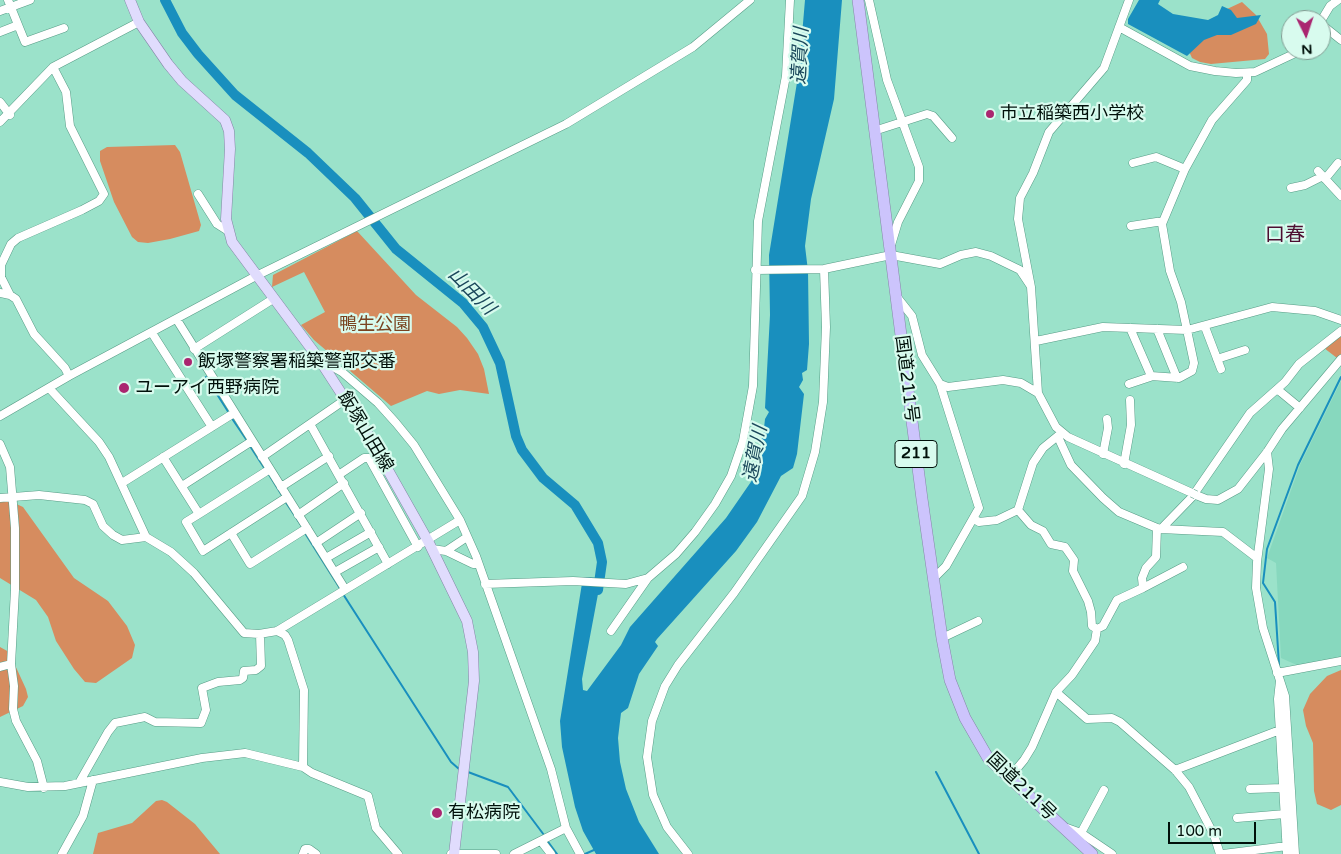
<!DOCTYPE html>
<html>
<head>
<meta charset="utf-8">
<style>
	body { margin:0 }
	#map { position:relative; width:1341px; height:854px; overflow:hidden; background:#9be2ca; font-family:"Varela Round",sans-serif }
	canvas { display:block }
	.north { position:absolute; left:1281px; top:10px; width:50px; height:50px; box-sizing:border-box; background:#d8fbee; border:1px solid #829d93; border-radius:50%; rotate:176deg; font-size:14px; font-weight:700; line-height:20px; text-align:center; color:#00100a }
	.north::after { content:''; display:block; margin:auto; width:18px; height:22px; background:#aa2670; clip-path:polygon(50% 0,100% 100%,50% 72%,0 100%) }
	.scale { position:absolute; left:1168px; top:822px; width:88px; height:22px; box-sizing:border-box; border:2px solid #00100a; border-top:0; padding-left:6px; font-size:15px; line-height:18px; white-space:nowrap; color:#00100a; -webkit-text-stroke:4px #d8fbee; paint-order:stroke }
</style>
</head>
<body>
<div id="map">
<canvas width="1341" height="854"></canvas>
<div class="north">N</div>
<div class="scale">100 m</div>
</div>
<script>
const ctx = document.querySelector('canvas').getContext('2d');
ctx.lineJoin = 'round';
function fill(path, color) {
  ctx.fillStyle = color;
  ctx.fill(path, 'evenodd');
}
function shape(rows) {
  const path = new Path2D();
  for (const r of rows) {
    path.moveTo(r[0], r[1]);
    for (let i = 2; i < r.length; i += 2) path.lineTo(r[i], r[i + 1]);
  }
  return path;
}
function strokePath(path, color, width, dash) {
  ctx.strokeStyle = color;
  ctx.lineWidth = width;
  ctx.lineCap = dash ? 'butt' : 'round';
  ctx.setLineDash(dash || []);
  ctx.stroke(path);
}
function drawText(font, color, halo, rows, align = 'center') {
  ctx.font = font + ' "Varela Round","Noto Sans JP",sans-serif';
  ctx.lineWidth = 4.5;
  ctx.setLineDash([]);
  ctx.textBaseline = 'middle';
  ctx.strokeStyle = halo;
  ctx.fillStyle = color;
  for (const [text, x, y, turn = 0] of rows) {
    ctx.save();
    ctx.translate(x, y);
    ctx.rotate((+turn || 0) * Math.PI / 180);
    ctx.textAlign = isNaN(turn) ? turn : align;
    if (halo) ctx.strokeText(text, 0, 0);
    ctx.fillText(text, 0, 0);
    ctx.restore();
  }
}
const built = shape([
	[1341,381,1341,659,1299,666,1281,658,1276,563,1267,558,1300,465]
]);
const green = shape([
	[1242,2,1256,15,1267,34,1269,54,1265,59,1211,64,1200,62,1192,58,1187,47,1227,9],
	[175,145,180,152,201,225,199,231,170,239,148,243,138,242,132,237,114,202,100,161,100,151,107,147],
	[357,231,416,295,457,327,467,338,478,354,484,369,489,394,460,390,439,394,427,391,391,406,314,340,301,325,325,312,304,272,272,287,273,275],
	[1341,333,1341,354,1337,358,1324,348],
	[0,502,12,502,23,507,74,578,108,601,127,626,135,645,132,658,96,683,85,682,74,669,56,641,48,617,36,600,0,578],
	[0,647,9,652,26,689,28,697,23,706,0,717],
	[1341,670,1341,805,1331,810,1317,804,1314,791,1313,743,1306,726,1303,710,1310,694,1327,676],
	[162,800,167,802,195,824,220,854,93,854,98,833,132,823,156,801]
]);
const water = shape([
	[805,0,842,0,834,99,811,199,805,246,808,271,809,344,807,370,802,373,803,380,799,387,804,394,797,454,793,468,781,476,757,522,736,551,657,639,655,642,658,646,639,674,628,708,621,713,618,738,620,762,626,789,639,822,659,854,596,854,583,831,575,807,562,747,560,721,583,577,601,578,582,679,583,690,587,691,621,645,630,627,726,518,755,476,757,452,761,449,760,440,763,437,765,419,769,412,765,408,770,315,769,255,799,70],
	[1139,0,1160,0,1158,4,1173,14,1208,20,1218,15,1222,6,1231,10,1237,18,1261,15,1256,24,1231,35,1217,35,1204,40,1187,56,1128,24,1128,19]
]);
const stream = shape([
	[206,377,229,413],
	[231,417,248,442],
	[250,446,265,469],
	[268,473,283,497],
	[285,501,303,528],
	[305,533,341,590],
	[343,594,451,762,459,769],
	[1279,665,1275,602,1263,583,1267,549,1298,465,1341,377],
	[468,772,508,787,544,835],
	[936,772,979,854],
	[546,839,557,854],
	[585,854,594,850]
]);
const river = shape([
	[165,0,182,33,198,54,235,95,308,153,355,198,396,249,463,303,483,327,500,363,516,436,522,450,543,478,575,505,598,543,602,562,598,590]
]);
const minor = shape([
	[8,0,25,42,64,28],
	[869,0,887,80,919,167,919,181,898,222,891,245],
	[0,11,30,0],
	[1321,21,1330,6,1338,0],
	[1321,24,1341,40],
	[1119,27,1190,66,1215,71,1236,73,1255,72,1302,50],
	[0,32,18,25],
	[0,102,10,115],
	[0,122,53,67,139,22],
	[874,131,927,114,933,116,952,138],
	[1133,163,1156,157,1185,169],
	[1318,171,1341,196],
	[1325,179,1338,163],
	[1291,188,1305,185,1323,176],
	[198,194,217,224,228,231],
	[1131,226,1163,221],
	[755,270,824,269,891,255,940,264,961,255,976,252,991,256,1020,270,1030,285],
	[0,293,10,295,16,299,34,334,65,368,69,376],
	[10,295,1,277,1,265,11,244,18,238,82,210,99,201,104,194,70,126,66,92,53,67],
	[897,297,912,316,922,355,940,384,948,387,1003,380,1021,383,1038,393,1056,427,1068,437,1192,493],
	[177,320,345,589],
	[1205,327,1221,369],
	[1130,328,1151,376,1179,378,1192,371,1194,363,1187,330,1181,302,1170,271,1162,224,1185,169,1212,120,1247,80,1247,73],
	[1157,329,1177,378],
	[152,333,212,427],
	[1036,341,1103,327,1187,330,1272,307,1315,311,1341,320],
	[194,349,273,299],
	[319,359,342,372,378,403,396,423,414,445,460,520,476,556,551,769,566,828,580,854],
	[1217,359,1245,350],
	[1129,384,1153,376],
	[49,388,99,442,109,457,146,537,171,552,194,573,244,633,259,634,277,631,460,520],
	[1277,389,1300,408],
	[1038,393,1031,287,1018,219,1020,198,1033,173,1049,132,1104,68,1129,0],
	[0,416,69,376,256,276,566,124,693,47,750,0],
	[310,424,388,564],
	[1058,437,1071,465,1103,498,1119,512,1157,528],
	[0,444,10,467,15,528,15,590,11,664,14,686,13,709,16,721,37,761,44,788],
	[1267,452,1269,469,1257,562,1256,588,1263,628,1285,696,1295,854],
	[1103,454,1108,428,1107,419],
	[163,457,199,514,186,522,203,551,287,497],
	[262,457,346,399],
	[1124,464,1131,425,1130,400],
	[340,474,364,458,369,458,418,547],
	[122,483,234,413],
	[182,486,252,441],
	[281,487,329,456],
	[1196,495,1206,499,1218,500,1238,489,1267,452,1282,429,1341,359],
	[0,498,39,495,85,500,93,504,103,526,113,535,122,540,146,537],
	[1018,510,1031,525,1043,531,1051,544,1065,547,1074,560,1073,571,1088,601,1091,612,1092,626,1097,629,1103,626,1117,600,1143,588,1142,578,1146,568,1156,557,1157,528,1161,529,1192,497,1250,413,1285,382,1299,364,1341,331],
	[199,514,270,469],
	[298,515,344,483],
	[974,519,979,522,997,520,1018,510,1033,463,1043,448,1059,435],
	[1161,529,1223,532,1257,558],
	[231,533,250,564,307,528],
	[316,543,361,513],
	[432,549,446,551,473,564,478,564],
	[446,551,467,537],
	[326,558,371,532],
	[335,572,379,547],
	[934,578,946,566,979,508,940,384],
	[485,584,573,581,626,584,648,578,676,554,695,532,715,504,731,476,743,441,753,386,758,221,786,76,790,0],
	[1143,588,1183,567],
	[277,631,285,635,288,640,304,690,303,767],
	[611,631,648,578],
	[942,638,978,621],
	[0,667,11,664],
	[1277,673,1341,661],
	[1280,681,1278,699,1287,854],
	[1056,692,1087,719,1112,718,1120,722,1175,770,1189,787,1214,835,1220,854],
	[1175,770,1280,730],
	[1009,778,1024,760,1032,747,1056,692,1072,675,1095,641,1097,629],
	[0,782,28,787,65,786,202,758,245,753,303,767,312,773,368,796,376,828,398,854],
	[79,783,108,732,115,723,145,717,155,722,201,723,206,710,202,688,218,682,240,680,243,678,244,671,256,670,261,666,260,634],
	[1250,789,1283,788],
	[1237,818,1285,814],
	[1067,828,1081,833,1112,854],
	[1081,833,1104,790],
	[541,841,551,854],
	[62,854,83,816,93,780],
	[303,854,305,849,309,849,316,854],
	[451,854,496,854],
	[514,854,566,828],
	[688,854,667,827,653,795,647,757,652,721,665,686,678,665,734,593,802,496,815,452,823,402,826,327,824,269],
	[1223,854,1287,846]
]);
const major = shape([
	[130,0,139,22,168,64,182,81,225,120,229,131,230,149,226,219,232,242,319,359,367,433,428,541,467,621,473,652,474,681,454,854]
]);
const highway = shape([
	[858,0,922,499,942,638,950,680,965,718,988,758,1092,854]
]);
const minorBridge = shape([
	[1192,493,1196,495]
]);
const markers = [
	[990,114,5,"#aa2670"],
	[188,362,5,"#aa2670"],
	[124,388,6,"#aa2670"],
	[437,813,6,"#aa2670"]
];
const shields = [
	[916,454,42]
];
const shieldNames = [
	["211",916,454]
];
const poiNames = [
	["市立稲築西小学校",1000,114],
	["飯塚警察署稲築警部交番",198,362],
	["ユーアイ西野病院",135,388],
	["有松病院",448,813]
];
const parkNames = [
	["鴨生公園",375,325]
];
const streetNames = [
	["国道211号",906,379,83],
	["飯塚山田線",365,432,59],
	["国道211号",1021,787,44]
];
const waterNames = [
	["遠賀川",801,56,-87],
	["山田川",471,292,45],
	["遠賀川",756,454,-79]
];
const quarterNames = [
	["口春",1285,236]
];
fill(built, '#87d8be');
fill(green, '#d68c5f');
fill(water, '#198fbe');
strokePath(stream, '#198fbe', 2);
strokePath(river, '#198fbe', 10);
strokePath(minor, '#579c86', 9);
strokePath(major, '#8585a7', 11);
strokePath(highway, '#8585a7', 12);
strokePath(minor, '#fff', 8);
strokePath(major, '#e0dcfd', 10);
strokePath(highway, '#ccc4fc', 11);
strokePath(minorBridge, '#579c86', 9, []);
strokePath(minorBridge, '#fff', 8);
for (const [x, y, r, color] of markers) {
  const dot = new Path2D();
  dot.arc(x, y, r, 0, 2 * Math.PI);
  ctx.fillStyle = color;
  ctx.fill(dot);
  strokePath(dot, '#d8fbee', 2);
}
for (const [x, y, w] of shields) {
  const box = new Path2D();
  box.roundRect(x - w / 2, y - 13.5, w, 27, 4);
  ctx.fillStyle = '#d8fbee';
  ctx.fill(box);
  strokePath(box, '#00100a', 1);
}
drawText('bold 16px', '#00100a', null, shieldNames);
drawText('18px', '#00100a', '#d8fbee', poiNames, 'left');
drawText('18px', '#794320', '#d8fbee', parkNames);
drawText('18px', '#00100a', '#d8fbee', streetNames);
drawText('italic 19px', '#1b475b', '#d8fbee', waterNames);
drawText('20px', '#4d0e31', '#d8fbee', quarterNames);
</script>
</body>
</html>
